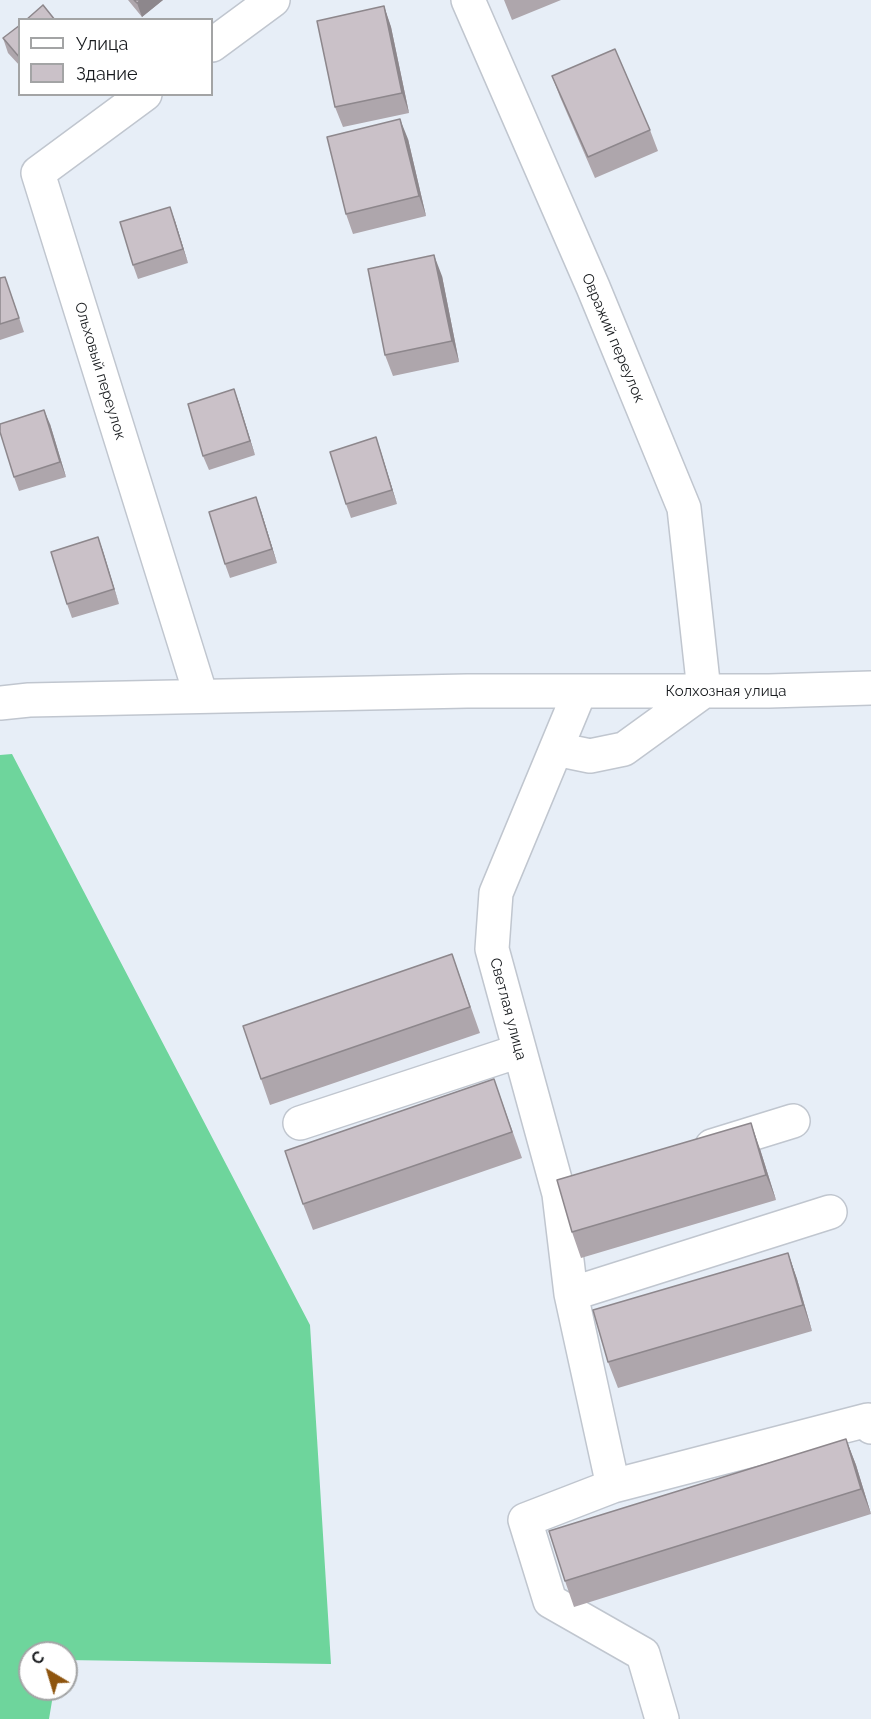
<!DOCTYPE html>
<html>
<head>
<meta charset="utf-8">
<style>
	body { margin:0 }
	#map { position:relative; width:871px; height:1719px; overflow:hidden; background:#e7eef7; font-family:Raleway,sans-serif }
	canvas { display:block }
	.legend { position:absolute; left:18px; top:18px; width:195px; height:78px; box-sizing:border-box; background:#fff; border:2px solid #a3a4a5; margin:0; padding:8px 10px; list-style:none; font-size:18px; color:#181b1e }
	.legend li { display:flex; align-items:center; gap:12px; height:30px }
	.legend b { width:30px; border:2px solid #a3a4a5 }
	.north { position:absolute; left:18px; top:1641px; width:60px; height:60px; box-sizing:border-box; background:#fff; border:2px solid #a3a4a5; border-radius:50%; rotate:322deg; font-size:16px; font-weight:700; line-height:24px; text-align:center; color:#181b1e }
	.north::after { content:''; display:block; margin:auto; width:21px; height:27px; background:#8e550f; clip-path:polygon(50% 0,100% 100%,50% 72%,0 100%) }
</style>
</head>
<body>
<div id="map">
<canvas width="871" height="1719"></canvas>
<ul class="legend">
<li><b style="height:8px;background:#fff"></b>Улица</li>
<li><b style="height:16px;background:#cac1c8"></b>Здание</li>
</ul>
<div class="north">С</div>
</div>
<script>
const ctx = document.querySelector('canvas').getContext('2d');
ctx.lineJoin = 'round';
function fill(path, color) {
  ctx.fillStyle = color;
  ctx.fill(path, 'evenodd');
}
function shape(rows) {
  const path = new Path2D();
  for (const r of rows) {
    path.moveTo(r[0], r[1]);
    for (let i = 2; i < r.length; i += 2) path.lineTo(r[i], r[i + 1]);
  }
  return path;
}
function strokePath(path, color, width, dash) {
  ctx.strokeStyle = color;
  ctx.lineWidth = width;
  ctx.lineCap = dash ? 'butt' : 'round';
  ctx.setLineDash(dash || []);
  ctx.stroke(path);
}
function drawText(font, color, halo, rows, align = 'center') {
  ctx.font = font + ' Raleway,sans-serif';
  ctx.lineWidth = 6;
  ctx.setLineDash([]);
  ctx.textBaseline = 'middle';
  ctx.strokeStyle = halo;
  ctx.fillStyle = color;
  for (const [text, x, y, turn = 0] of rows) {
    ctx.save();
    ctx.translate(x, y);
    ctx.rotate((+turn || 0) * Math.PI / 180);
    ctx.textAlign = isNaN(turn) ? turn : align;
    if (halo) ctx.strokeText(text, 0, 0);
    ctx.fillText(text, 0, 0);
    ctx.restore();
  }
}
const forest = shape([
	[12,754,310,1325,331,1664,66,1660,66,1653,30,1653,30,1689,54,1689,49,1719,0,1719,0,755]
]);
const minor = shape([
	[468,0,593,287,684,508,704,691,624,749,590,756,556,749],
	[212,45,273,0],
	[145,94,38,173,201,696],
	[580,691,496,893,492,949,559,1194,571,1294,613,1486,868,1420,871,1427],
	[0,703,29,700,467,691,769,691,871,688],
	[300,1123,519,1051],
	[712,1146,793,1121],
	[571,1294,830,1212],
	[613,1486,525,1520,550,1601,643,1654,662,1719]
]);
const wall = shape([
	[128,0,163,0,142,17],
	[504,0,561,0,512,20],
	[384,6,391,27,409,113,343,127,335,107],
	[20,25,20,66,8,53,3,38],
	[552,76,650,130,658,151,595,178,560,97],
	[408,139,426,216,353,234,346,214],
	[175,221,188,263,138,279,133,265],
	[442,276,459,362,393,376,385,355],
	[5,277,24,332,0,340,0,278],
	[234,389,255,455,209,470,203,456],
	[50,424,66,477,19,491,14,477],
	[376,437,397,504,351,518,346,504],
	[261,511,277,563,230,578,225,564],
	[98,537,119,604,72,618,67,604],
	[452,954,480,1033,270,1105,261,1079],
	[494,1079,522,1158,313,1230,303,1204],
	[760,1149,776,1200,581,1258,572,1232],
	[788,1253,797,1279,812,1331,618,1388,608,1362],
	[846,1439,856,1465,871,1514,574,1607,565,1581]
]);
const shadedWall = shape([
	[141,0,163,0,142,17,137,3],
	[384,6,391,27,409,113,402,93],
	[400,119,408,139,426,216,419,196],
	[170,207,175,221,188,263,183,249],
	[434,255,442,276,459,362,452,341],
	[234,389,239,403,255,455,250,441],
	[44,410,50,424,66,477,60,462],
	[376,437,381,452,397,504,392,490],
	[256,497,261,511,277,563,272,549],
	[98,537,103,551,119,604,114,589],
	[751,1123,760,1149,776,1200,766,1175],
	[788,1253,797,1279,812,1331,803,1305],
	[846,1439,856,1465,871,1514,861,1489]
]);
const building = shape([
	[134,0,141,0,137,3,134,0],
	[43,5,55,20,26,20,43,5],
	[384,6,402,93,335,107,317,21,384,6],
	[20,25,20,58,3,38,20,25],
	[615,49,650,130,588,157,552,76,615,49],
	[400,119,419,196,346,214,327,137,400,119],
	[170,207,183,249,133,265,120,222,170,207],
	[434,255,452,341,385,355,368,269,434,255],
	[5,277,19,318,0,324,0,278,5,277],
	[234,389,250,441,203,456,188,404,234,389],
	[44,410,60,462,14,477,0,432,0,424,44,410],
	[376,437,392,490,346,504,330,452,376,437],
	[256,497,272,549,225,564,209,512,256,497],
	[98,537,114,589,67,604,51,552,98,537],
	[452,954,470,1007,261,1079,243,1026,452,954],
	[494,1079,512,1132,303,1204,285,1151,494,1079],
	[751,1123,766,1175,572,1232,557,1180,751,1123],
	[788,1253,803,1305,608,1362,593,1310,788,1253],
	[846,1439,861,1489,565,1581,549,1531,846,1439]
]);
const streetNames = [
	["Овражий переулок",613,338,67],
	["Ольховый переулок",100,371,73],
	["Колхозная улица",726,691],
	["Светлая улица",508,1009,75]
];
fill(forest, '#6ed59c');
strokePath(minor, '#c0c6cf', 36);
strokePath(minor, '#fff', 33);
fill(wall, '#aea6ac');
fill(shadedWall, '#8d878c');
fill(building, '#cac1c8');
strokePath(building, '#8d878c', 1.5);
drawText('15px', '#181b1e', '#fff', streetNames);
</script>
</body>
</html>
